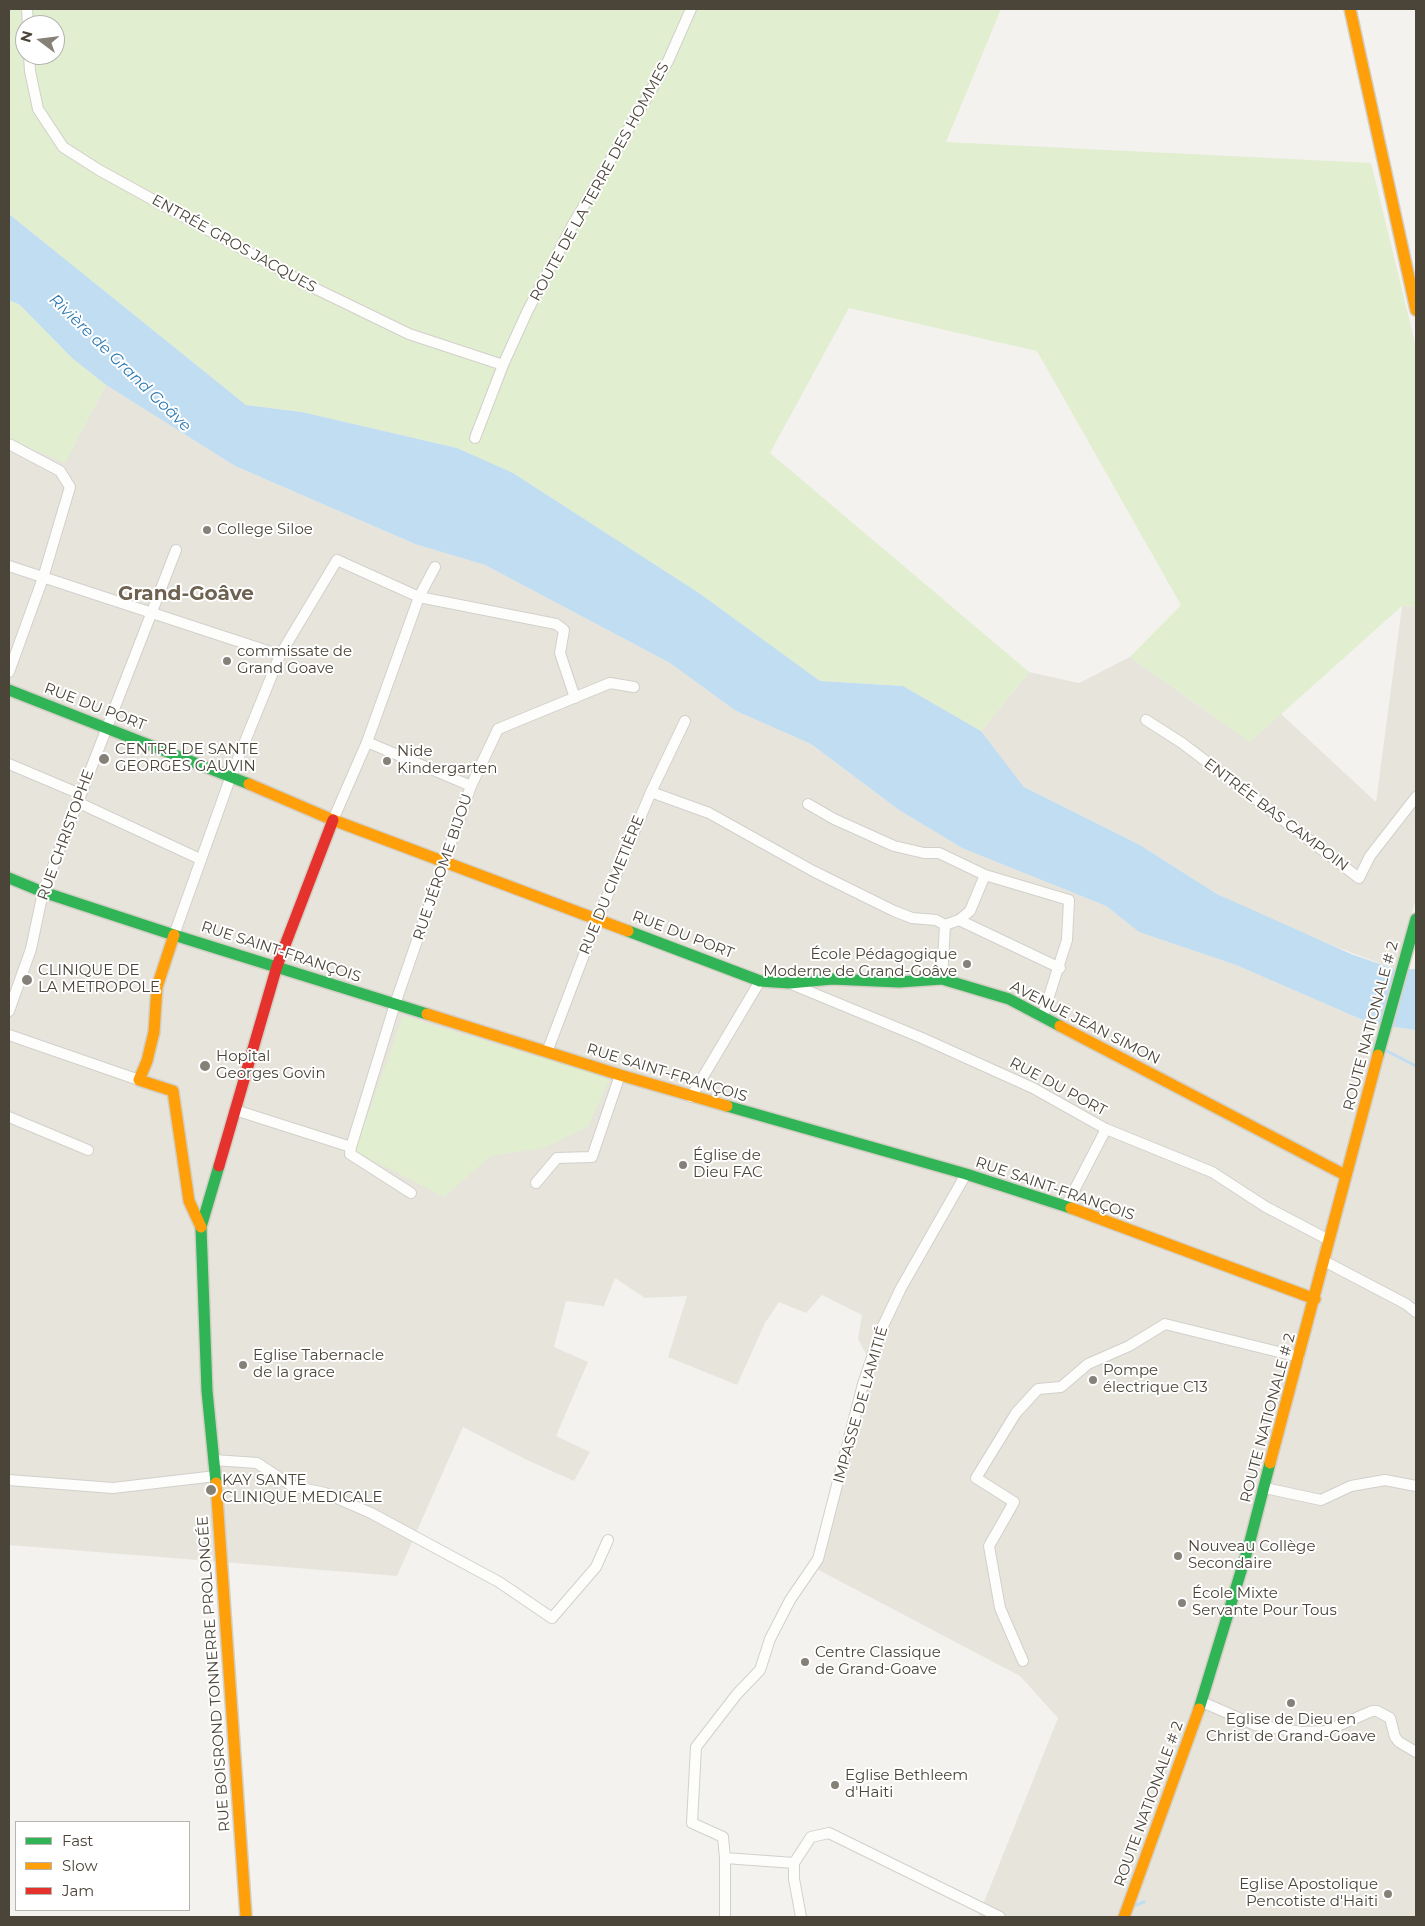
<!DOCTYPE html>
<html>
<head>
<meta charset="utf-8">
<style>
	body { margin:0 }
	#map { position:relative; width:1425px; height:1926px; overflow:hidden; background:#f4f2ee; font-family:Montserrat,sans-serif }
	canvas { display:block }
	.frame { position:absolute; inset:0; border:10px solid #4b4439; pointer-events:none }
	.legend { position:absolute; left:15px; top:1821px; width:175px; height:90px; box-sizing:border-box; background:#fff; border:1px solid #b7b4b0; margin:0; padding:6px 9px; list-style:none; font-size:15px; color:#4b4439 }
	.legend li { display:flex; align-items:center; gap:10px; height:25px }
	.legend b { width:25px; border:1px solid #b7b4b0 }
	.north { position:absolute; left:15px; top:15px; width:50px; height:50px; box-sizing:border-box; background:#fff; border:1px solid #b7b4b0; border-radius:50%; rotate:285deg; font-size:14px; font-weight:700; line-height:20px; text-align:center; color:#4b4439 }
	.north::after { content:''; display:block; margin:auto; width:18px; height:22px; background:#868178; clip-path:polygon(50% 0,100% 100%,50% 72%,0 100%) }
</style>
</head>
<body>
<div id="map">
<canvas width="1425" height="1926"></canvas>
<div class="frame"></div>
<ul class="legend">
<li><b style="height:6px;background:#30b455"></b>Fast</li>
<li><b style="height:6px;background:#ff9f0a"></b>Slow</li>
<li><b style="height:6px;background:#e5322d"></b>Jam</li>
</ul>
<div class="north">N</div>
</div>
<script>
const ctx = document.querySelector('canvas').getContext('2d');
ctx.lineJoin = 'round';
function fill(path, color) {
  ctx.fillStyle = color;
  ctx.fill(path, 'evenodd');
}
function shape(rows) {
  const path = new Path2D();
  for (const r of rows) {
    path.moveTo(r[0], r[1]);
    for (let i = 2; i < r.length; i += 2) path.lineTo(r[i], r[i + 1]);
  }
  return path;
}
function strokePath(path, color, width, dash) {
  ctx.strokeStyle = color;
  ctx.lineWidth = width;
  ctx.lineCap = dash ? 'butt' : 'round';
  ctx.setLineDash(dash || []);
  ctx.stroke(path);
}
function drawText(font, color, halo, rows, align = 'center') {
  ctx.font = font + ' Montserrat,sans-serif';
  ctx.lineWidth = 4;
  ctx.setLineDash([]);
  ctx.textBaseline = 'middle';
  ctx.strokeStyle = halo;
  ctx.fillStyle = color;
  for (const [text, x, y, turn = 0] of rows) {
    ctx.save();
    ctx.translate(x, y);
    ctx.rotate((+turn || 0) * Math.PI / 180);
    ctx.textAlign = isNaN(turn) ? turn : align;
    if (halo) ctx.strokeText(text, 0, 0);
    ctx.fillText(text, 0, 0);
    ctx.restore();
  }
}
const residential = shape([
	[106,385,235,466,415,544,485,565,670,663,736,711,811,744,899,810,962,848,1106,906,1139,932,1236,965,1372,1024,1416,1030,1416,1917,978,1917,1058,1718,1020,1676,811,1566,867,1356,858,1339,862,1315,822,1295,806,1313,779,1302,765,1323,737,1385,668,1357,687,1296,645,1298,615,1278,604,1306,566,1301,554,1347,588,1362,556,1436,590,1452,574,1481,527,1460,463,1427,397,1576,9,1545,9,456,15,442,65,462],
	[1402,606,1416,607,1416,898,1397,970,1300,933,1217,894,1140,845,1024,787,981,731,1029,672,1079,683,1130,657,1250,742,1280,713,1376,802]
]);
const green = shape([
	[9,9,1001,9,946,142,1371,163,1416,347,1416,607,1402,606,1250,742,1130,657,1181,605,1037,351,849,308,770,453,1029,672,981,731,903,686,820,681,699,593,513,473,457,448,302,412,246,405,9,214],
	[25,25,55,25,55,55,25,55],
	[9,300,20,305,72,358,106,385,65,463,16,442,9,456],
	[403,1016,610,1078,588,1127,543,1148,491,1156,444,1197,355,1151]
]);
const water = shape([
	[9,214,246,405,302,412,457,448,513,473,699,593,820,681,903,686,981,731,1024,787,1140,845,1217,894,1351,954,1397,970,1416,969,1416,1030,1372,1024,1236,965,1139,932,1106,906,962,848,899,810,811,744,736,711,670,663,485,565,415,544,235,466,106,385,72,358,20,305,9,300]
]);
const stream = shape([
	[1367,1041,1375,1045],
	[1385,1050,1416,1066],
	[1136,1905,1144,1902]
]);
const street = shape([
	[27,9,28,25],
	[29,55,30,71,38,109,63,147,99,170,306,284,409,334,503,365],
	[475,438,503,365,527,312,571,228,668,61,691,9],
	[9,444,60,471,70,487,43,578,9,672],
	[9,566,280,655],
	[1146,720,1182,743,1359,878,1370,856,1416,797],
	[367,742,471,786],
	[9,764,80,794],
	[651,792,709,813,813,871,894,911,912,918,936,920,945,925],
	[77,802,200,859],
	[808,804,834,819,894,846,924,853,939,853,985,875,1069,900,1067,940,1043,1015],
	[333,820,367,742,419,597,435,567],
	[959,920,1060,968],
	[174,935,231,776,280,655,337,560,419,597,556,624,564,630,560,653,575,698],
	[942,979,945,925,959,920,970,911,985,875],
	[791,984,922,1038,1033,1088,1106,1129,1212,1172,1266,1207,1329,1240],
	[9,1011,31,949,43,892,176,550],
	[9,1035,139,1080],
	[547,1052,598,918,651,792,685,721],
	[691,1097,760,981],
	[235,1110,351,1147,350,1154,411,1193],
	[9,1117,88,1150],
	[351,1147,395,1004,445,860,471,786,498,729,610,683,634,687],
	[536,1183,557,1158,592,1157,620,1075],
	[1066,1206,1106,1129],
	[1324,1261,1406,1304,1416,1312],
	[214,1460,257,1463,292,1486,325,1493,371,1513,499,1582,552,1618,596,1567,608,1540],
	[9,1480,113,1488,216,1476],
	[1265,1488,1321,1500,1351,1486,1385,1480,1416,1486],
	[1023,1661,1000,1608,989,1546,1014,1502,976,1478,1016,1413,1038,1389,1061,1387,1088,1364,1129,1346,1165,1324,1299,1357],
	[1202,1702,1255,1725,1302,1732,1326,1731,1372,1711,1377,1711,1390,1718,1395,1737,1399,1742,1416,1752],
	[725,1858,794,1863,811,1837,829,1833,1000,1917],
	[794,1863,794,1879,801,1917],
	[725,1917,725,1858,723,1837,692,1823,696,1747,737,1694,760,1670,770,1639,790,1600,818,1559,863,1384,882,1328,901,1288,966,1174]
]);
const fast = shape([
	[9,690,249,784],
	[9,878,43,892,174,935,427,1014],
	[628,931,760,981,790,983,832,979,899,982,942,979,1009,999,1060,1026],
	[1378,1055,1416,919],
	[727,1106,966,1174,1071,1208],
	[216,1483,207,1391,201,1227,219,1166],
	[1199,1709,1249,1545,1270,1463]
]);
const slow = shape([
	[1350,9,1416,310],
	[249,784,333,820,628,931],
	[174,935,157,987,154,1032,147,1061,139,1080,173,1091,189,1201,201,1227],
	[427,1014,620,1075,727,1106],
	[1060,1026,1345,1175],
	[1071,1208,1315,1299],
	[1270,1463,1378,1055],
	[216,1483,246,1917],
	[1124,1917,1199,1709]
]);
const jam = shape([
	[219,1166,277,966,333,820]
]);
const markers = [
	[207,530,5,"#868178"],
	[227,661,5,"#868178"],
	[104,759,6,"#868178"],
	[387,761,5,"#868178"],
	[967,964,5,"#868178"],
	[27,980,6,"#868178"],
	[205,1066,6,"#868178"],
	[683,1165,5,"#868178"],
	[243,1365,5,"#868178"],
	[1093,1380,5,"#868178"],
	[211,1490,6,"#868178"],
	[1178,1556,5,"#868178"],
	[1182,1603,5,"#868178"],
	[805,1662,5,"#868178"],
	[1291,1703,5,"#868178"],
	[835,1785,5,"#868178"],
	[1388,1894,5,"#868178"]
];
const streetNames = [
	["ROUTE DE LA TERRE DES HOMMES",600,182,-61],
	["ENTRÉE GROS JACQUES",234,244,29],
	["RUE DU PORT",95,707,21],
	["ENTRÉE BAS CAMPOIN",1276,815,37],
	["RUE CHRISTOPHE",66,835,-70],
	["RUE JÉROME BIJOU",443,867,-71],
	["RUE DU CIMETIÈRE",612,885,-68],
	["RUE DU PORT",683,935,21],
	["RUE SAINT-FRANÇOIS",281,952,18],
	["AVENUE JEAN SIMON",1085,1023,27],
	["ROUTE NATIONALE # 2",1371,1026,-75],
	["RUE SAINT-FRANÇOIS",667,1073,17],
	["RUE DU PORT",1058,1087,28],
	["RUE SAINT-FRANÇOIS",1055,1189,19],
	["IMPASSE DE L'AMITIÉ",861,1405,-74],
	["ROUTE NATIONALE # 2",1268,1418,-75],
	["RUE BOISROND TONNERRE PROLONGÉE",214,1674,-94],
	["ROUTE NATIONALE # 2",1149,1804,-70]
];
const poiNames = [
	["College Siloe",217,530],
	["commissate de",237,652],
	["Grand Goave",237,669],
	["CENTRE DE SANTE",115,750],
	["GEORGES GAUVIN",115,767],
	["Nide",397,752],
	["Kindergarten",397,769],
	["École Pédagogique",957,955,"right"],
	["Moderne de Grand-Goâve",957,972,"right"],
	["CLINIQUE DE",38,971],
	["LA METROPOLE",38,988],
	["Hopital",216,1057],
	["Georges Govin",216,1074],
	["Église de",693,1156],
	["Dieu FAC",693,1173],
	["Eglise Tabernacle",253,1356],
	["de la grace",253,1373],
	["Pompe",1103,1371],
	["électrique C13",1103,1388],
	["KAY SANTE",222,1481],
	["CLINIQUE MEDICALE",222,1498],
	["Nouveau Collège",1188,1547],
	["Secondaire",1188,1564],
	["École Mixte",1192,1594],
	["Servante Pour Tous",1192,1611],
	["Centre Classique",815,1653],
	["de Grand-Goave",815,1670],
	["Eglise de Dieu en",1291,1720,"center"],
	["Christ de Grand-Goave",1291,1737,"center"],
	["Eglise Bethleem",845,1776],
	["d'Haiti",845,1793],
	["Eglise Apostolique",1378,1885,"right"],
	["Pencotiste d'Haiti",1378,1902,"right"]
];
const waterNames = [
	["Rivière de Grand Goâve",120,363,44]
];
const districtNames = [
	["Grand-Goâve",186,594]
];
fill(residential, '#e7e4dc');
fill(green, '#e1eecf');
fill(water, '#c0ddf1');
strokePath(stream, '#c0ddf1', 3);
strokePath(street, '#d2d0cb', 12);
strokePath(fast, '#d3cfc5', 14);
strokePath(slow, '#d3cfc5', 14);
strokePath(jam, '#d3cfc5', 14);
strokePath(street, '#fdfdfc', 10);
strokePath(fast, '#30b455', 11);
strokePath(slow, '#ff9f0a', 11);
strokePath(jam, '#e5322d', 11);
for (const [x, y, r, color] of markers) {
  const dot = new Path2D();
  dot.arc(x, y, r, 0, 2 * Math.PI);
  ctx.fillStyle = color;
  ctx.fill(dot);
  strokePath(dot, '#fff', 2);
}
drawText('15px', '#4b4439', '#fff', streetNames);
drawText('15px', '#4b4439', '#fff', poiNames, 'left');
drawText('italic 16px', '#2e7ab2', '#fff', waterNames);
drawText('bold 20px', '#6e6250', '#fff', districtNames);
</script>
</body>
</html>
